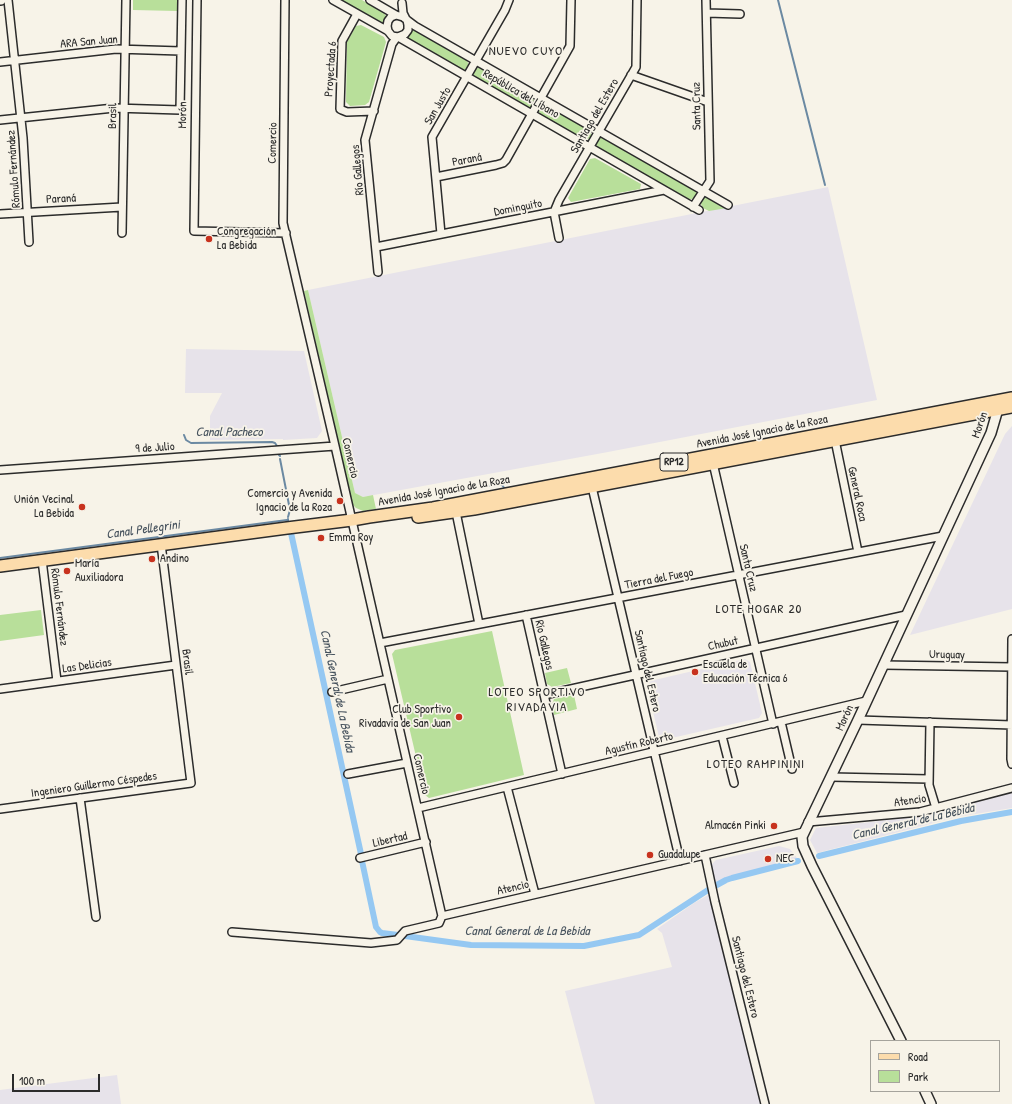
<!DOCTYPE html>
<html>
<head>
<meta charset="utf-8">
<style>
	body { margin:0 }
	#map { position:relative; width:1012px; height:1104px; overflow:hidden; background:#f7f3e8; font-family:"Patrick Hand",sans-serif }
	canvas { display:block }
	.legend { position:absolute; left:870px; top:1040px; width:130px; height:52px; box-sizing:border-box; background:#f7f3e8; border:1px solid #a5a39c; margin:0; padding:5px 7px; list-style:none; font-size:12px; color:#2b2b2b }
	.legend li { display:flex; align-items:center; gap:8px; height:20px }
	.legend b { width:20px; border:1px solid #a5a39c }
	.scale { position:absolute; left:12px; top:1074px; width:88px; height:18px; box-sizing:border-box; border:2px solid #2b2b2b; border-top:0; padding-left:5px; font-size:12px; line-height:14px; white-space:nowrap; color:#2b2b2b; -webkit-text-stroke:3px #f7f3e8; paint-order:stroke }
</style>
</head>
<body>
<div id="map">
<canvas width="1012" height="1104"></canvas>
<ul class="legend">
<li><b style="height:5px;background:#fcdcac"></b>Road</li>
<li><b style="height:11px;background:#b8df9a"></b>Park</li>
</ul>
<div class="scale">100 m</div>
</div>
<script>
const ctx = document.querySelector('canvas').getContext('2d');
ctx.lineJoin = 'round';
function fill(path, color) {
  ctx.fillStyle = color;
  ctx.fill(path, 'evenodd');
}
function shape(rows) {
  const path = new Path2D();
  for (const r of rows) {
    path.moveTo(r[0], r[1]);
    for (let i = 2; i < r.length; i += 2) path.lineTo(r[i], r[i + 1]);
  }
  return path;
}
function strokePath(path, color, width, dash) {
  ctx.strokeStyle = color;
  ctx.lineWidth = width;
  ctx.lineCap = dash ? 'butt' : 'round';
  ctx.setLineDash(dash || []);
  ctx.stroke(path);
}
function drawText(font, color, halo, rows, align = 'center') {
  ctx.font = font + ' "Patrick Hand",sans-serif';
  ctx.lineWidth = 3.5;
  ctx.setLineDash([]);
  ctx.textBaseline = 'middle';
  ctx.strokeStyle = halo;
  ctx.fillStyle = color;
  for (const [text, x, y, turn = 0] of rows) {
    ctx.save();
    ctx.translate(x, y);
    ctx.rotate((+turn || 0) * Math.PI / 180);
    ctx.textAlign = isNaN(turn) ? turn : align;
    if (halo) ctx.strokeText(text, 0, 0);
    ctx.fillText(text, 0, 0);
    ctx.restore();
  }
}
const built = shape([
	[828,187,877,400,608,452,363,497,355,493,308,290],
	[186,349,304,351,322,431,317,438,283,440,283,439,210,440,210,416,222,393,185,393],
	[1012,426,1012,609,910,635,1005,434],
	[745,659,750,662,762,713,759,718,663,740,659,737,647,686,650,681],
	[1012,793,1012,808,957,817,817,853,810,840,816,828,925,816],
	[779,846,790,849,800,862,728,881,715,888,711,865,716,860],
	[710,894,742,1029,762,1104,595,1104,565,991,672,967,662,933,657,929,694,903],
	[117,1075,121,1104,0,1104,0,1090]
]);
const green = shape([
	[133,0,177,0,177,11,133,10],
	[339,0,362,0,384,13,387,18,385,21,381,23],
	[361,25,384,37,386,42,369,102,365,105,350,106,346,102,347,42,356,26],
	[414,30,466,59,468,63,468,67,464,70,460,69,410,41,409,39,408,35,410,32],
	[478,68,482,68,532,97,534,101,533,105,531,107,527,107,476,78,474,76,473,72,475,69],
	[542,105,547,105,589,129,591,133,591,137,588,139,584,140,541,115,539,112,539,109],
	[602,137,694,189,696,192,696,196,692,199,687,199,598,148,596,143,597,141,599,138],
	[595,158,641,184,640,189,571,202,568,198,590,159],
	[705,197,708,198,727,208,709,211,703,208,701,204,701,200],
	[308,290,355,493,363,497,373,495,376,509,363,511,356,508,353,505,304,291],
	[41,610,44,635,0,641,0,615],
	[492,631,524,775,429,798,425,795,392,654,395,650],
	[567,668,571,683,552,687,547,684,545,673],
	[574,695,577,709,554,715,552,704,554,699]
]);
const stream = shape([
	[778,0,825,185],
	[184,435,186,440,191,443,272,442,275,443,277,446],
	[279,455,280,456],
	[280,459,290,510,288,517],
	[487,486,500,484,502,485,505,489],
	[0,558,287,520,288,522,288,519]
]);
const canal = shape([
	[291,533,361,854],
	[819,856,961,821,1012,812],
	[362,861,376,927,380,932,382,933,398,935],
	[715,886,726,880,732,878,798,861],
	[405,936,471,945,584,946,639,935,708,890]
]);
const minor = shape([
	[8,0,23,138,29,242],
	[197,0,194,231,286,233],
	[285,0,283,223,335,446,442,916],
	[333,0,388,31,392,36,398,37,699,210],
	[370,0,396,15,403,17,415,26,728,205],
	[402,3,403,13,406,19],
	[707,13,740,14],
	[357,14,342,41,340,109,342,110,347,112,374,111],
	[388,31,387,26,388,21,391,17,396,15],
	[398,37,405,34,408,30,408,25,407,20],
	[0,62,116,49,181,51],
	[631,75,708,102],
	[0,120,114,108,180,110,182,0],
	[436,177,496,165,503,163,506,160,570,46,571,0],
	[693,207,710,181,706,0],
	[0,214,122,207],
	[122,233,126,0],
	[441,234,432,137,505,10,509,0],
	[559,238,554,212,559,200,636,67,637,0],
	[376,247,664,190],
	[378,272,365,140,392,44,397,37],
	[835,440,858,552],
	[713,463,773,724],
	[0,470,335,446],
	[592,487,680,861],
	[456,512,479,624],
	[42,560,57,681],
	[526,615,562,774],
	[1012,639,1011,759,1012,764],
	[380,643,943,536],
	[883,665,1012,667],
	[0,689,176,665],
	[332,692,388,679],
	[544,695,906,615],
	[858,720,1012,725],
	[781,722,792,769],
	[930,722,929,785,936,808],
	[722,736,734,783],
	[348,774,407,763],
	[831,777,929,779],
	[507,787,535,894],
	[80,798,96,917],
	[418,808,866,701],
	[0,809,191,783,161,544],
	[808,822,920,812,1012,788],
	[705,855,715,902,765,1104],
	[360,858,426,842],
	[442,916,804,832],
	[232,932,371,943,397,940,405,931,439,923,442,916]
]);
const tertiary = shape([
	[0,0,1,0],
	[901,1041,812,866,803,846,802,837,858,720,991,433,998,409,997,405],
	[925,1091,931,1104]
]);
const primary = shape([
	[418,517,474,509,1012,407],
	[0,566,287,528,352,520,369,517,433,508,1012,398]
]);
const markers = [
	[209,239,4,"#c8321e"],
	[340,501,4,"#c8321e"],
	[82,507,4,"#c8321e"],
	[321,538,4,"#c8321e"],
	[152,559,4,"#c8321e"],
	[67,571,4,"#c8321e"],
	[695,672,4,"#c8321e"],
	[459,717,4,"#c8321e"],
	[774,826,4,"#c8321e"],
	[650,855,4,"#c8321e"],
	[768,859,4,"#c8321e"]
];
const shields = [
	[674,462,28]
];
const shieldNames = [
	["RP12",674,462]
];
const streetNames = [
	["ARA San Juan",89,42,-5],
	["Proyectada 6",331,69,-86],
	["República del Líbano",521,94,30],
	["San Justo",438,106,-60],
	["Santa Cruz",697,106,-91],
	["Morón",183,115,-89],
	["Brasil",113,116,-89],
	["Santiago del Estero",595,116,-60],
	["Comercio",273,143,-89],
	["Paraná",467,160,-11],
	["Rómulo Fernández",14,169,-94],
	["Río Gallegos",358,170,-95],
	["Paraná",61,199,-3],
	["Dominguito",518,208,-11],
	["Morón",980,425,-71],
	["Avenida José Ignacio de la Roza",762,432,-11],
	["9 de Julio",155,448,-4],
	["Comercio",350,458,77],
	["Avenida José Ignacio de la Roza",444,491,-10],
	["General Roca",857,494,78],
	["Santa Cruz",748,568,77],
	["Tierra del Fuego",659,579,-11],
	["Rómulo Fernández",59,607,83],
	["Chubut",723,644,-12],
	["Río Gallegos",544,645,77],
	["Uruguay",947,655,1],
	["Brasil",187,662,83],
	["Las Delicias",87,666,-8],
	["Santiago del Estero",647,671,77],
	["Morón",845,718,-65],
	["Agustín Roberto",639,744,-13],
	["Comercio",421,774,77],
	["Ingeniero Guillermo Céspedes",94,785,-8],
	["Atencio",910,801,-8],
	["Libertad",390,840,-13],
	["Atencio",513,888,-13],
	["Santiago del Estero",745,977,76]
];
const poiNames = [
	["Congregación",217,232],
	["La Bebida",217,246],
	["Comercio y Avenida",332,494,"right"],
	["Ignacio de la Roza",332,508,"right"],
	["Unión Vecinal",74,500,"right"],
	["La Bebida",74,514,"right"],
	["Emma Roy",329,538],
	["Andino",160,559],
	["María",75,564],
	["Auxiliadora",75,578],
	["Escuela de",703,665],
	["Educación Técnica 6",703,679],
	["Club Sportivo",451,710,"right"],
	["Rivadavia de San Juan",451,724,"right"],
	["Almacén Pinki",766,826,"right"],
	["Guadalupe",658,855],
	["NEC",776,859]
];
const neighbourhoodNames = [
	["NUEVO CUYO",526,52],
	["LOTE HOGAR 20",759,610],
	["LOTEO SPORTIVO",537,693],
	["RIVADAVIA",537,708],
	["LOTEO RAMPININI",756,765]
];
const waterNames = [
	["Canal Pacheco",229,433],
	["Canal Pellegrini",143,530,-8],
	["Canal General de La Bebida",337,691,78],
	["Canal General de La Bebida",913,822,-13],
	["Canal General de La Bebida",527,932]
];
fill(built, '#e7e3ea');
fill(green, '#b8df9a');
strokePath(stream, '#6b89a2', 2);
strokePath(canal, '#95c8f2', 6);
strokePath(minor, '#2b2b2b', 10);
strokePath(tertiary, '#2b2b2b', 12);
strokePath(primary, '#2b2b2b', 14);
strokePath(minor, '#f7f3e8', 7);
strokePath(tertiary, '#f7f3e8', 9);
strokePath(primary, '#fcdcac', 11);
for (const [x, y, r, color] of markers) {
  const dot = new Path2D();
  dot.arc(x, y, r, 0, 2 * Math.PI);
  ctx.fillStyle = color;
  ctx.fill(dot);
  strokePath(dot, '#f7f3e8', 1.5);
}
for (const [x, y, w] of shields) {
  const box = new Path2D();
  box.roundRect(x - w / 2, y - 9, w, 18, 3);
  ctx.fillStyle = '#f7f3e8';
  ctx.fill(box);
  strokePath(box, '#2b2b2b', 1);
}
drawText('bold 11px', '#2b2b2b', null, shieldNames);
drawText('12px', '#2b2b2b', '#f7f3e8', streetNames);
drawText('12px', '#2b2b2b', '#f7f3e8', poiNames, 'left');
ctx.letterSpacing = '1px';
drawText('13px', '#2b2b2b', '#f7f3e8', neighbourhoodNames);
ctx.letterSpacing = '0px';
drawText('italic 13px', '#46525d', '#f7f3e8', waterNames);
</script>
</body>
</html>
